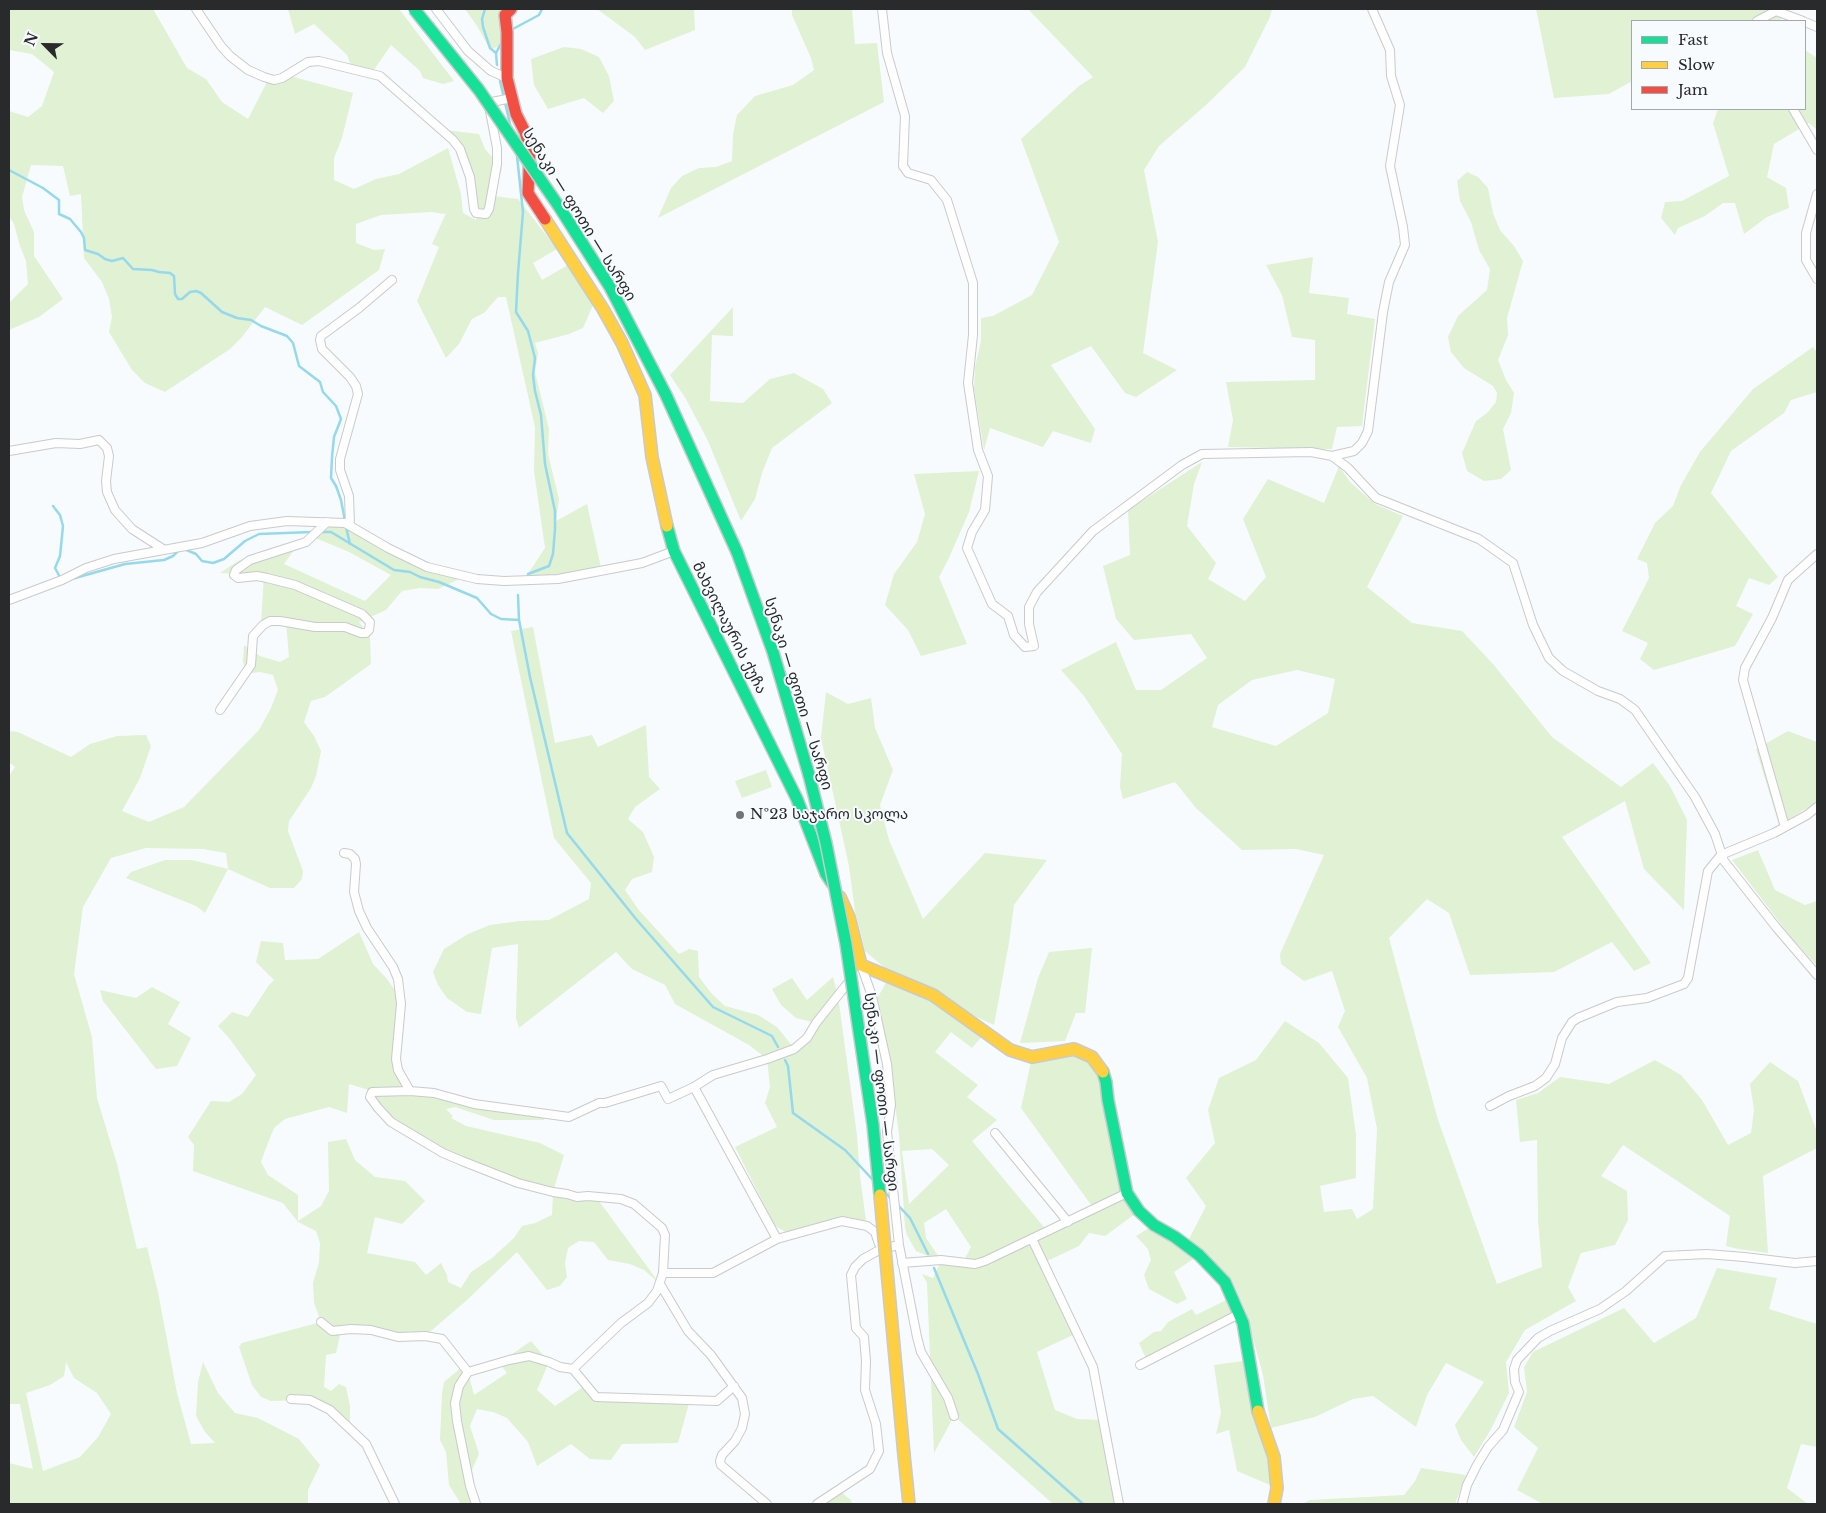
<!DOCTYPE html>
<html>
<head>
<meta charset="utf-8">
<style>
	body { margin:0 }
	#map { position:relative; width:1826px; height:1513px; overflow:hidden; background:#f8fbfd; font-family:"Libre Baskerville",serif }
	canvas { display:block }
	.frame { position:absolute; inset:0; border:10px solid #292a2c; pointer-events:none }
	.legend { position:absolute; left:1631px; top:20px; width:175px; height:90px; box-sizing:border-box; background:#f7fbfe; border:1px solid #a5a7aa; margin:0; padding:6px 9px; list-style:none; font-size:15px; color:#292a2c }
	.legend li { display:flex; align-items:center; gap:10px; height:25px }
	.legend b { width:25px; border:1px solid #a5a7aa }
	.north { position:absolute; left:20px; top:20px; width:50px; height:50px; -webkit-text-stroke:4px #f7fbfe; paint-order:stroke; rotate:293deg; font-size:14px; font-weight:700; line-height:20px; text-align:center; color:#292a2c }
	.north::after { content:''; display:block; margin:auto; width:18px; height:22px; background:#292a2c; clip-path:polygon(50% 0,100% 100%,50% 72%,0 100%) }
</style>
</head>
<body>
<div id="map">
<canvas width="1826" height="1513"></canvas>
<div class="frame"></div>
<ul class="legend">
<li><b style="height:6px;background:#16e098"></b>Fast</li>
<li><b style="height:6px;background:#ffcf43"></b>Slow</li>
<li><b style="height:6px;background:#f24e42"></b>Jam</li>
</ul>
<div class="north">N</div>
</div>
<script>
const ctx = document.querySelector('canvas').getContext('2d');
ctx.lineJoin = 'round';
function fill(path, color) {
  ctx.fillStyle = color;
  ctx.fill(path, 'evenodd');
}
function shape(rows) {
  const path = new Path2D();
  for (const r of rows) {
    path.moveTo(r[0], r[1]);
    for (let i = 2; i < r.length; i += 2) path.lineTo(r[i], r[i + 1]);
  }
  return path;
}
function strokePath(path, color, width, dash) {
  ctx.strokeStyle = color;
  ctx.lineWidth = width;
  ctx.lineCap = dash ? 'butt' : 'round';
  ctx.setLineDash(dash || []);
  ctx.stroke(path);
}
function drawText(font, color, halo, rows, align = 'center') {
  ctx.font = font + ' "Libre Baskerville","Noto Sans Georgian",serif';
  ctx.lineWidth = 4;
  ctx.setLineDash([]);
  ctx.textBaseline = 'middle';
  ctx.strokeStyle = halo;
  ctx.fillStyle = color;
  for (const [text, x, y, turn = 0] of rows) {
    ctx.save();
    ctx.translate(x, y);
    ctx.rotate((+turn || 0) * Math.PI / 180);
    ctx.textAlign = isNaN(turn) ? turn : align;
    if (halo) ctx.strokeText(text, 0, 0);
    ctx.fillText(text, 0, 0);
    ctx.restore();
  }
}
const green = shape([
	[9,9,153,9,187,68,206,79,222,102,248,119,267,82,279,83,290,76,353,93,342,138,334,158,334,180,354,189,376,179,399,174,448,148,461,194,463,213,476,220,478,212,468,171,455,144,445,130,479,134,485,149,502,168,493,196,518,199,557,249,533,263,542,280,568,265,594,303,583,328,569,334,535,343,538,353,535,372,549,429,548,454,559,499,556,521,587,504,602,572,536,581,528,574,545,548,534,471,535,427,506,297,498,297,484,313,472,319,459,344,446,358,417,301,439,247,432,244,447,211,445,214,431,212,381,215,356,224,356,243,374,250,385,249,379,270,302,325,265,307,242,337,230,349,165,392,145,383,132,370,109,332,112,317,109,299,102,282,84,258,81,194,70,196,63,166,31,165,22,197,24,210,34,232,34,256,63,299,39,317,9,330,9,303,28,284,26,261,20,246,14,224,9,216,9,111,28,117,42,106,54,72,32,54,9,50],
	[288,9,399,9,454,81,443,84,423,78,420,71,391,45,369,77,353,71,347,55,314,24,295,34],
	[465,9,514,9,507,11,506,45,490,49,477,26],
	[597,9,694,9,695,30,645,50,635,37],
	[792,9,852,9,855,44,877,43,884,102,658,218,671,188,682,176,699,168,716,167,732,161,733,134,737,115,755,96,793,85,814,70,811,58,792,15],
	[1028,9,1272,9,1270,17,1245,67,1206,105,1159,146,1144,170,1158,242,1143,353,1177,370,1136,397,1125,393,1091,346,1051,365,1095,429,1091,443,1053,431,1043,447,990,428,984,450,974,389,975,367,981,341,981,318,993,316,1032,295,1059,242,1021,139,1079,86,1093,77],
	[1536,9,1789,9,1779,21,1632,21,1632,81,1609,94,1554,98],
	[564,47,581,49,599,57,609,76,614,101,603,113,584,98,548,109,534,85,531,59],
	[1805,50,1817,58,1817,130,1809,123,1774,144,1767,177,1786,188,1789,208,1767,217,1744,234,1735,203,1723,203,1705,216,1678,228,1675,235,1661,218,1665,202,1682,201,1729,176,1713,123,1718,109,1805,109],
	[1467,172,1478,177,1488,188,1493,213,1500,230,1514,246,1523,261,1507,318,1508,335,1498,360,1506,380,1514,393,1511,413,1503,429,1511,470,1501,479,1484,481,1467,471,1462,453,1476,421,1488,412,1496,402,1497,393,1493,386,1464,368,1451,352,1448,337,1458,316,1487,290,1490,269,1479,250,1471,222,1460,201,1457,181],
	[1313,257,1309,293,1349,298,1347,314,1375,319,1362,426,1337,427,1332,449,1228,447,1233,420,1226,382,1315,380,1315,340,1292,337,1282,295,1266,265],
	[733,307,733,336,712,335,710,401,743,403,770,379,794,373,823,389,832,403,772,448,762,473,755,499,741,521,708,441,686,399,670,375],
	[1813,347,1817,352,1817,392,1791,400,1784,413,1731,451,1711,493,1778,577,1769,585,1749,578,1736,606,1753,614,1735,646,1654,670,1640,659,1648,643,1622,631,1649,578,1647,563,1637,559,1655,523,1673,506,1681,485,1700,452,1753,389],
	[1202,462,1194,484,1187,526,1216,563,1208,579,1245,601,1266,577,1243,519,1268,479,1324,503,1339,466,1350,482,1375,504,1403,516,1367,587,1412,623,1462,631,1493,664,1552,737,1621,787,1653,763,1670,786,1687,820,1684,910,1644,869,1625,801,1562,837,1651,963,1634,971,1612,942,1554,972,1470,975,1449,913,1427,899,1389,938,1438,1120,1497,1284,1542,1267,1538,1220,1537,1140,1520,1142,1516,1100,1538,1093,1560,1077,1609,1084,1655,1060,1681,1075,1702,1100,1728,1145,1751,1133,1754,1110,1750,1084,1770,1062,1798,1081,1817,1132,1817,1148,1763,1176,1768,1253,1738,1249,1726,1246,1730,1216,1623,1145,1601,1176,1627,1191,1628,1220,1615,1245,1581,1253,1568,1287,1576,1301,1525,1330,1506,1362,1509,1393,1490,1431,1474,1457,1461,1440,1455,1425,1484,1382,1446,1363,1427,1395,1416,1427,1373,1396,1353,1399,1315,1417,1271,1428,1263,1375,1246,1312,1232,1280,1200,1251,1189,1239,1206,1206,1186,1178,1215,1143,1208,1110,1219,1078,1256,1060,1285,1021,1319,1043,1348,1078,1356,1135,1356,1178,1320,1186,1324,1212,1352,1209,1357,1219,1373,1209,1377,1129,1367,1078,1338,1027,1345,1011,1332,971,1304,981,1281,964,1280,954,1324,855,1296,849,1242,850,1196,808,1175,782,1123,799,1120,787,1122,754,1084,696,1061,670,1116,642,1136,690,1161,690,1207,658,1191,634,1134,640,1116,619,1103,566,1130,555,1128,510],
	[1297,670,1335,679,1328,713,1276,746,1212,727,1218,705,1252,680],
	[979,471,969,512,948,560,939,577,967,644,921,656,908,630,885,605,894,574,917,542,925,514,914,474],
	[329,522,339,527,355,527,396,556,461,578,438,589,420,588,402,591,386,610,359,622,370,637,371,664,325,697,311,701,304,722,314,736,321,751,316,776,311,788,289,821,288,831,303,871,302,879,294,888,270,888,228,869,205,913,196,906,126,878,131,872,165,860,192,860,228,869,226,853,203,849,146,848,111,858,83,907,74,974,92,1037,97,1098,117,1164,137,1249,147,1247,158,1292,177,1393,191,1444,215,1443,205,1432,196,1416,198,1382,203,1362,218,1393,235,1413,258,1418,299,1439,320,1465,308,1490,308,1504,9,1504,9,1463,33,1469,20,1404,9,1404,9,776,15,767,9,762,9,731,18,732,71,757,90,744,117,736,146,735,151,746,140,778,122,811,149,822,184,807,259,730,271,708,278,690,273,675,260,672,246,674,243,661,244,645,260,656,280,662,289,657,286,622,261,623,264,575,220,573,238,561,268,551,297,546,284,564,365,601,391,575,349,552,313,537],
	[66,1362,74,1378,97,1393,111,1414,98,1437,80,1457,43,1471,26,1393,50,1385,64,1376],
	[533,627,555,743,592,735,598,747,646,725,649,777,660,789,635,807,628,819,643,832,654,857,652,872,632,879,625,890,638,909,679,954,689,949,698,951,699,977,712,994,725,1006,758,1015,777,1027,794,1048,816,1023,796,1018,781,1005,772,989,792,978,807,1000,833,977,838,996,857,1135,860,1176,866,1221,842,1216,789,1234,775,1226,735,1147,777,1127,765,1103,770,1087,767,1059,749,1045,675,1004,665,985,632,969,616,952,519,1028,516,1018,518,944,492,948,481,1014,467,1012,447,998,438,985,433,972,444,949,468,934,490,925,520,921,549,920,589,899,591,883,554,838,532,734,511,631],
	[826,692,848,704,871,698,875,728,893,770,880,805,889,840,923,919,985,853,1047,860,1014,905,1009,943,994,1025,972,1015,936,989,891,973,865,951,855,911,849,866,821,738],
	[1788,731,1817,742,1817,802,1779,825,1756,749],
	[766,770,772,787,742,798,735,781],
	[1758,850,1775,890,1805,905,1817,901,1817,966,1790,936,1732,860],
	[359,932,373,964,387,979,399,996,394,1053,410,1091,545,1113,544,1120,494,1120,455,1107,446,1109,453,1116,451,1118,466,1126,540,1143,564,1155,553,1192,596,1197,660,1284,644,1270,630,1264,608,1260,594,1242,579,1241,568,1248,565,1263,567,1277,560,1286,547,1290,517,1252,467,1300,425,1336,398,1337,371,1330,341,1331,336,1353,326,1355,324,1387,331,1391,339,1384,346,1387,350,1406,350,1428,310,1400,271,1401,261,1397,252,1385,239,1347,242,1343,321,1322,314,1303,313,1283,319,1262,320,1243,316,1231,298,1222,283,1203,193,1171,194,1145,188,1137,211,1101,229,1102,242,1094,256,1075,229,1038,218,1026,232,1012,248,1017,269,985,274,980,256,962,261,941,283,943,285,960,318,959],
	[349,1084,372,1091,378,1108,405,1131,478,1166,553,1192,552,1215,535,1223,522,1226,514,1238,504,1247,492,1258,471,1272,461,1288,448,1282,447,1275,441,1263,426,1275,415,1262,367,1253,375,1217,402,1224,425,1201,405,1181,375,1177,355,1160,346,1139,328,1142,329,1191,321,1206,298,1221,298,1195,268,1175,261,1162,266,1148,274,1128,285,1119,329,1107,347,1113],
	[1092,948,1085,1013,1076,1013,1065,1041,1020,1043,1038,978,1049,952],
	[889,977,933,995,985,1033,972,1048,951,1032,935,1052,978,1085,967,1097,997,1120,972,1141,1048,1232,1094,1209,1021,1108,1032,1057,1074,1049,1101,1068,1119,1155,1139,1211,1105,1236,1089,1233,1079,1246,1043,1263,1077,1333,1037,1352,1055,1410,1077,1419,1103,1420,1119,1504,1053,1504,954,1416,934,1453,927,1283,922,1274,933,1278,941,1261,916,1251,907,1235,905,1227,899,1135,890,1066,877,999],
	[932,1149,949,1165,909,1204,902,1151],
	[946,1209,971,1247,963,1262,941,1260,926,1238,924,1223],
	[152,987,180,1002,168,1024,191,1038,177,1066,156,1069,103,1001,100,990,136,998],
	[1154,1225,1199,1255,1174,1272,1187,1299,1177,1304,1149,1289,1144,1275,1151,1260,1148,1249,1136,1236],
	[1717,1268,1777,1278,1769,1309,1817,1324,1817,1447,1801,1444,1787,1488,1808,1504,1543,1504,1517,1490,1538,1448,1514,1427,1527,1392,1524,1367,1533,1352,1624,1308,1654,1343,1696,1318],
	[1232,1297,1239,1314,1147,1361,1139,1343,1154,1332,1161,1331,1168,1322,1192,1309,1196,1315],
	[531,1341,549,1362,537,1390,555,1406,586,1385,596,1397,690,1400,678,1443,622,1444,611,1460,590,1459,571,1444,537,1466,528,1442,507,1418,493,1412,477,1409,470,1426,479,1454,469,1477,476,1504,461,1504,449,1485,446,1452,440,1440,442,1393,444,1382,463,1366,468,1372,474,1395,507,1373,499,1363],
	[1250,1360,1277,1488,1237,1471,1229,1430,1216,1434,1221,1413,1214,1365],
	[1421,1468,1466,1475,1455,1504,1302,1504,1310,1500,1404,1495,1415,1481],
	[842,1493,851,1500,852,1504,824,1504]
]);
const stream = shape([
	[485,9,482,19,483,27,490,48,496,53],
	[511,30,539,15,542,9],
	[497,65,496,53,502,42],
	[500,81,510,124],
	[517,156,523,212,518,273,516,312,528,331,535,358,533,375,535,391,541,415,545,464,555,511,555,529,553,554,549,566,528,574],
	[9,170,43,188,59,200,59,214,70,219,81,232,84,238,85,250,98,254,105,259,112,261,123,258,133,269,152,270,159,272,170,273,174,276,175,294,178,299,182,299,190,292,196,291,201,293,222,312,237,318,251,320,261,326,287,336,293,343,299,366,320,382,323,392,336,406,341,419,334,437,332,457,331,478,336,486,341,500,345,521],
	[53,506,60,515,63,526,60,556,55,568,61,579],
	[346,527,350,544],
	[320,532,331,532,394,570,410,572,420,577,439,582,477,598,491,614,501,619,519,620],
	[184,549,196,554,202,561,213,563,224,559,245,541,259,534,312,532],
	[68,580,125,564,164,560,173,556,179,550],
	[518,595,519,620,530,677,567,833,636,919,713,1007,772,1036,778,1047],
	[785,1060,788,1066,793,1113,845,1150,873,1180],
	[884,1191,892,1200],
	[896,1203,910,1218,928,1254],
	[934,1268,978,1374,998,1429,1083,1504]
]);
const street = shape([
	[196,9,221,46,230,56,248,70,264,77,274,80,282,78,308,62,319,61,380,76,453,140,460,149,470,177,474,209,476,213,486,214,489,209,497,164,497,148,489,106,492,102,512,98],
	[436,9,468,51,491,71,507,78],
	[882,9,887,53,905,116,903,166,908,173,931,180,947,200,973,283,973,335,968,383,978,450,988,476,985,510,972,532,967,548,992,604,1008,616,1014,635,1025,647,1034,646,1029,624,1029,607,1037,592,1093,531,1182,465,1202,454,1311,452,1332,456,1348,468,1376,498,1479,539,1513,563,1533,625,1549,658,1563,671,1598,691,1620,699,1635,710,1695,797,1715,834,1724,861,1776,927,1817,975],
	[1757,21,1776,11,1803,21],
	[1805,22,1817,27],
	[1793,109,1817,150],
	[1817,194,1806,233,1806,260,1817,279],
	[9,451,56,443,80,444,99,440,107,448,109,456,106,481,107,492,115,510,132,529,163,549],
	[1332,456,1354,451,1362,443,1368,431,1383,312,1389,282,1405,245,1403,227,1390,166,1400,105,1391,76,1390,50,1372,9],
	[350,525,349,496,340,470,340,459,358,394,356,386,350,377,322,349,320,340,321,336,359,308,392,280],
	[9,600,62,580,86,568,114,559,202,543,250,526,287,521,345,523,388,548,427,567,477,579,504,581,558,579,642,563,674,551],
	[220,710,251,665,253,636,263,625,270,621,280,621,315,627,345,627,361,633,366,633,369,630,370,622,362,614,295,585,267,578,257,576,238,578,234,575,236,570,250,560,306,542,327,522],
	[1785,827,1743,680,1745,668,1772,618,1788,580,1817,554],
	[344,853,350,854,355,859,356,864,354,892,359,911,367,928,393,967,398,979,401,1004,396,1059,398,1070,410,1091],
	[861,965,872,996,887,1064,891,1105,887,1132,899,1245,917,1337,921,1352,948,1398,954,1416],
	[694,1087,777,1239],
	[1490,1106,1509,1096,1535,1086,1546,1078,1555,1064,1562,1038,1572,1022,1578,1018,1617,1002,1647,998,1684,984,1688,978,1708,871,1721,855,1774,833,1807,815,1817,807],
	[995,1133,1068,1222],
	[1032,1239,1093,1367,1119,1504],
	[902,1263,941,1260,975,1264,985,1261,1127,1193],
	[663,1273,665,1235,662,1228,634,1204,621,1199,588,1196,577,1197,567,1194,553,1192,518,1183,462,1161,443,1153,391,1122,378,1108,370,1097,372,1092,410,1091,434,1093,474,1104,569,1117,599,1103,605,1103,661,1086,668,1099,694,1087,713,1075,767,1059,794,1049,807,1038,816,1023,851,979],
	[660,1284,688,1331,711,1355,742,1398,745,1414,742,1428,735,1441,722,1455,720,1461,721,1465,767,1504],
	[321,1322,332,1331,351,1329,371,1330,398,1337,425,1336,442,1339,468,1372,459,1386,455,1403,457,1421,470,1486,476,1504],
	[1140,1365,1239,1314],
	[468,1372,509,1360,529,1356,549,1362,560,1367,573,1369],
	[734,1386,717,1401,596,1397,573,1369,621,1323,648,1303,657,1291,663,1273,713,1273,777,1239,842,1221,867,1226,875,1232,879,1244],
	[291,1399,310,1400,330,1410,366,1444,395,1504],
	[817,1504,870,1469,879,1451,876,1424,865,1390,866,1361,864,1337,856,1328,851,1275,855,1267,863,1259,881,1249,899,1245],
	[1462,1504,1467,1485,1477,1465,1488,1447,1503,1430,1519,1392,1515,1382,1514,1369,1517,1360,1538,1338,1550,1331,1600,1309,1626,1291,1665,1256,1707,1254,1744,1257,1795,1263,1817,1261]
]);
const fast = shape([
	[667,526,674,551,797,799,826,874,832,883],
	[737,552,773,652,809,775],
	[1103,1072,1106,1082,1108,1100,1127,1193,1139,1211,1154,1225,1175,1237,1199,1255,1225,1282,1243,1323,1258,1411]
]);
const slow = shape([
	[545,219,603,309,622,343,645,395,652,457,667,526],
	[840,897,849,917,861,965,933,995,1010,1050,1032,1057,1074,1049,1092,1057,1103,1072],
	[1258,1411,1274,1457,1277,1488,1274,1504],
	[904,1455,909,1504]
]);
const jam = shape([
	[511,9,505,15,507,32,507,78,516,114,525,132,530,149,528,193,545,219]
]);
const fastBridge = shape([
	[414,9,479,90,560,208,610,287,666,395,737,552],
	[809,775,826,843,846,944,873,1125,880,1195]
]);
const slowBridge = shape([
	[880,1195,904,1455]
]);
const markers = [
	[740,815,5,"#717375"]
];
const streetNames = [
	["სენაკი — ფოთი — სარფი",579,215,58],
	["მახვილაურის ქუჩა",729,628,63],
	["სენაკი — ფოთი — სარფი",798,694,73],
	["სენაკი — ფოთი — სარფი",881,1092,83]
];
const poiNames = [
	["№23 საჯარო სკოლა",750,815]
];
fill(green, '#e0f1d4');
strokePath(stream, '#94d9ec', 2.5);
strokePath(street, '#c8cacc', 10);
strokePath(fast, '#c8cacc', 14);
strokePath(slow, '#c8cacc', 14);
strokePath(jam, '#c8cacc', 14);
strokePath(street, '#fefeff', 8);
strokePath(fast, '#16e098', 11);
strokePath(slow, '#ffcf43', 11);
strokePath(jam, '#f24e42', 11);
strokePath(fastBridge, '#c8cacc', 14, []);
strokePath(slowBridge, '#c8cacc', 14, []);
strokePath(fastBridge, '#16e098', 11);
strokePath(slowBridge, '#ffcf43', 11);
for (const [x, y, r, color] of markers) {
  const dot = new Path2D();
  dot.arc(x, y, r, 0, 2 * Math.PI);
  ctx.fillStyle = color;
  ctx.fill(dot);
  strokePath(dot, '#f7fbfe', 2);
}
drawText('15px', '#292a2c', '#f7fbfe', streetNames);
drawText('15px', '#292a2c', '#f7fbfe', poiNames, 'left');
</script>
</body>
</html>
